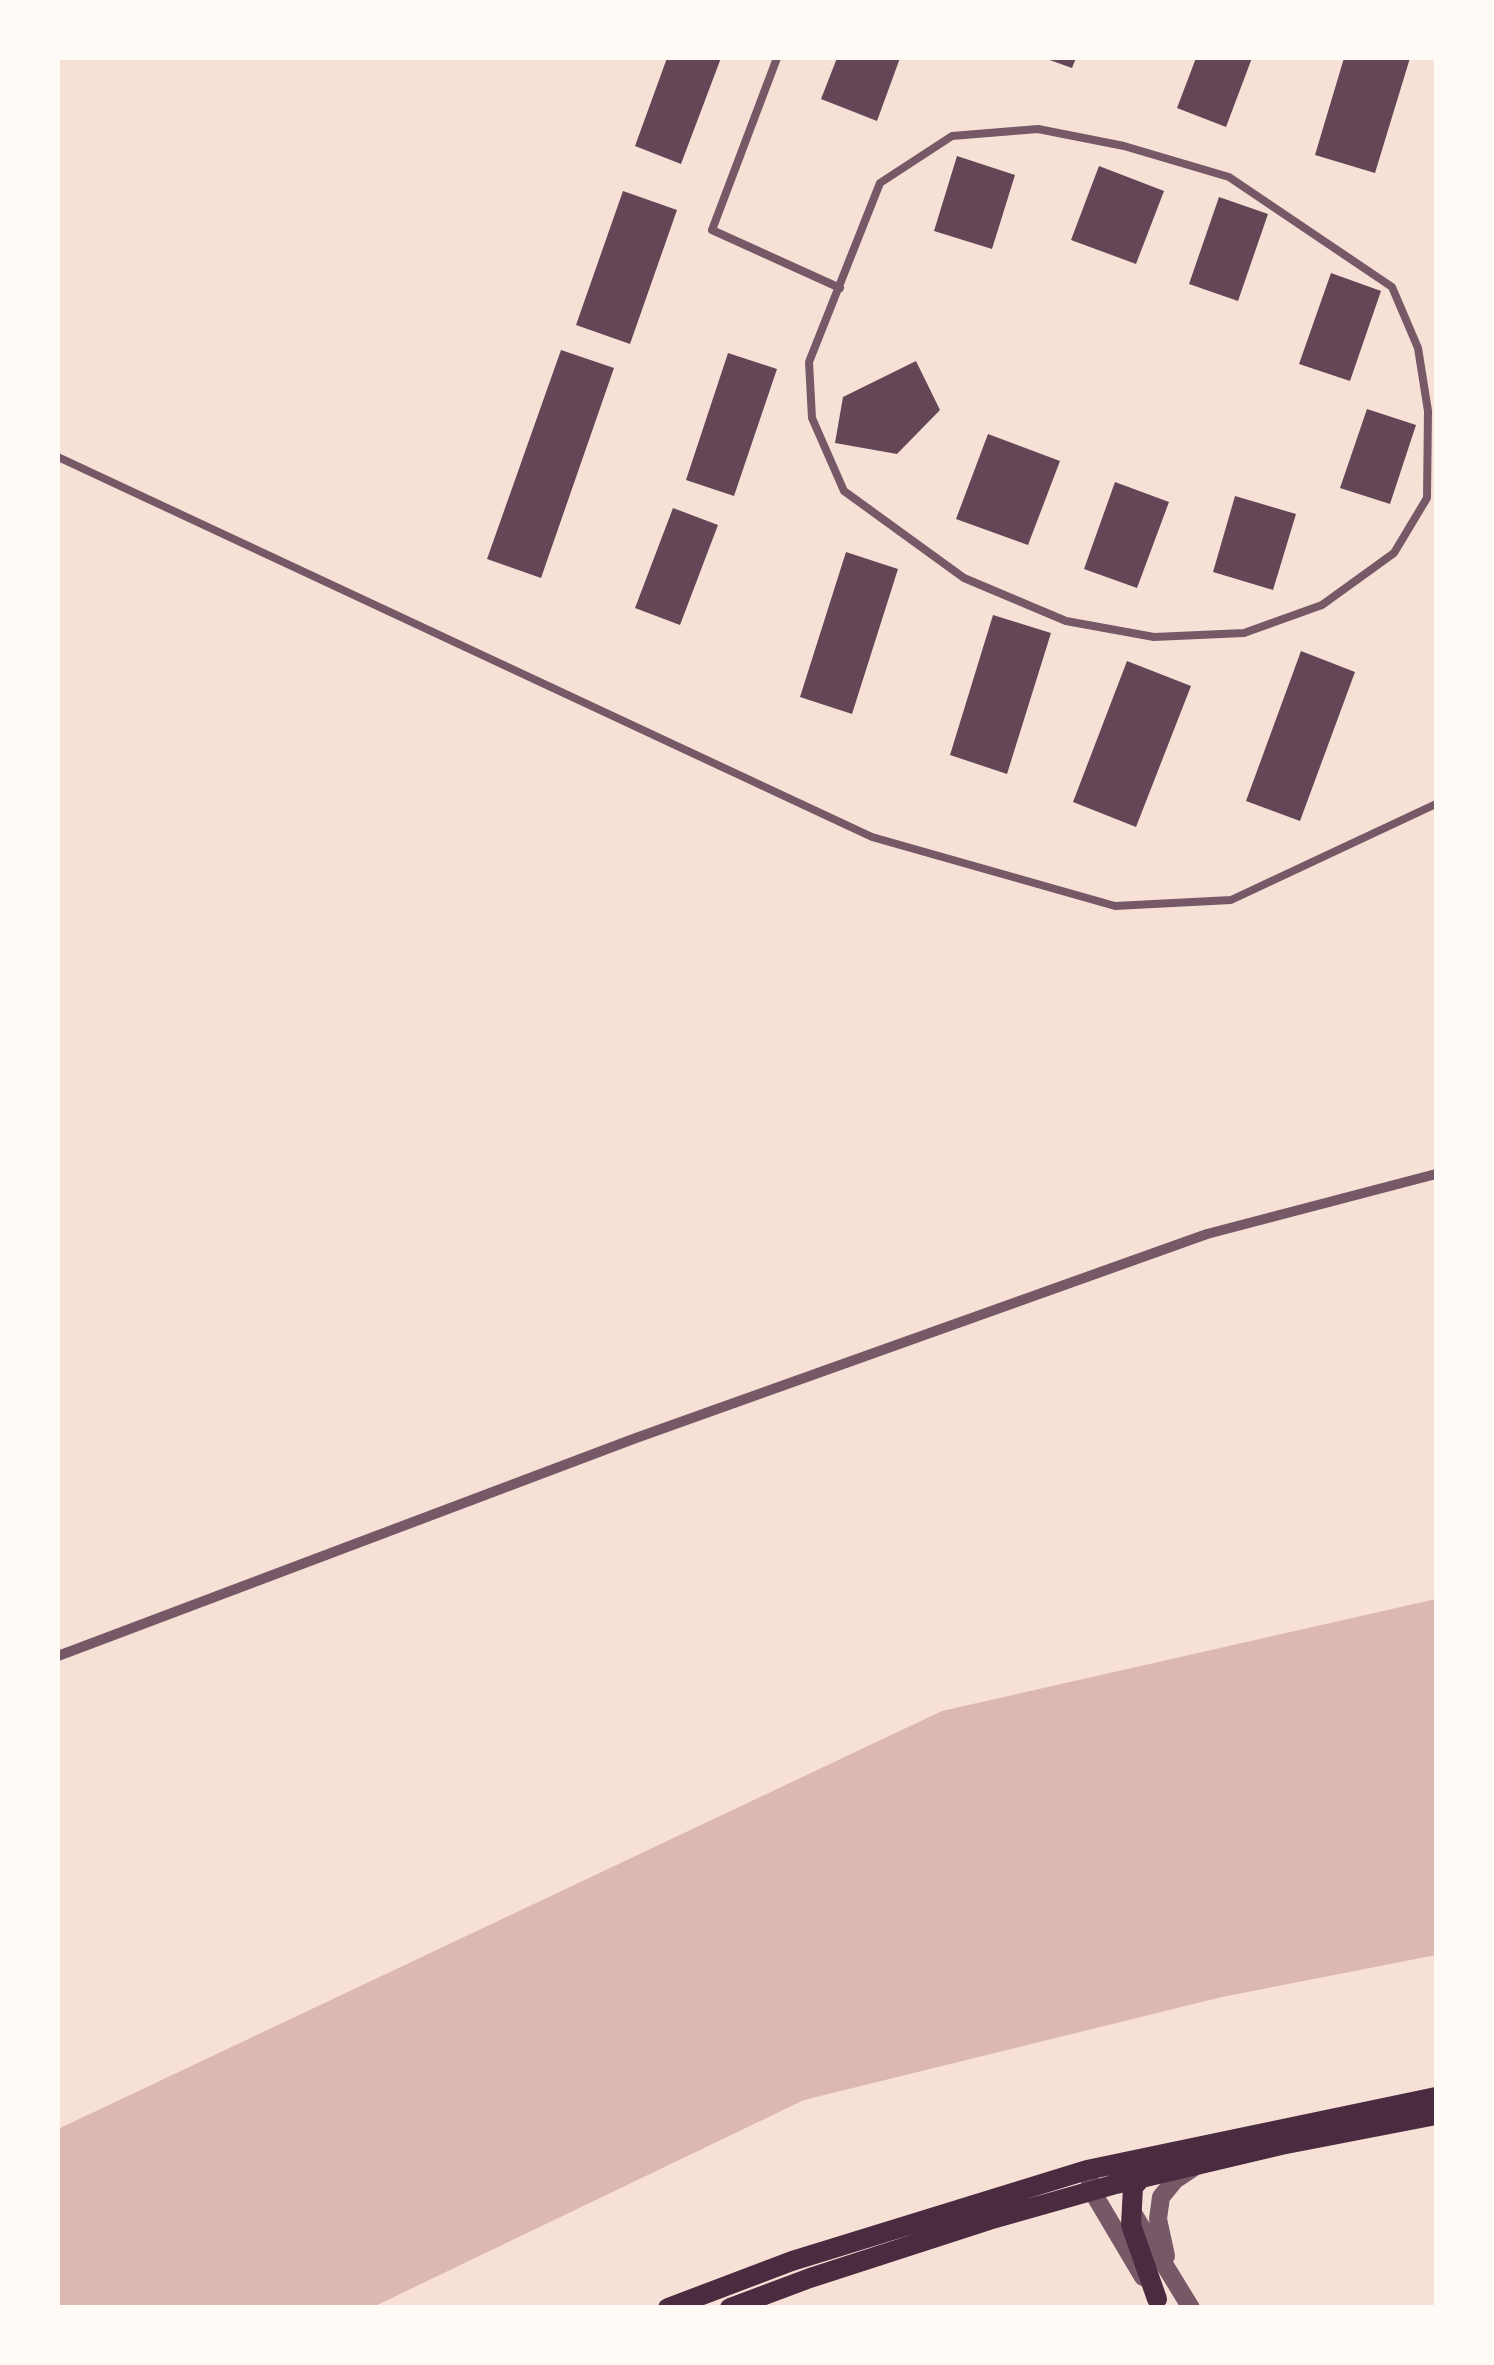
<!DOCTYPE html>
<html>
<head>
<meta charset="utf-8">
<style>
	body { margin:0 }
	#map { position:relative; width:1494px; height:2365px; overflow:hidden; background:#f7e1d7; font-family:"Titillium Web",sans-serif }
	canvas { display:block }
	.frame { position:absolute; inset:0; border:60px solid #fffaf5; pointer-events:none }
</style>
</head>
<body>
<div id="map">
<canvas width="1494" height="2365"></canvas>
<div class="frame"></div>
</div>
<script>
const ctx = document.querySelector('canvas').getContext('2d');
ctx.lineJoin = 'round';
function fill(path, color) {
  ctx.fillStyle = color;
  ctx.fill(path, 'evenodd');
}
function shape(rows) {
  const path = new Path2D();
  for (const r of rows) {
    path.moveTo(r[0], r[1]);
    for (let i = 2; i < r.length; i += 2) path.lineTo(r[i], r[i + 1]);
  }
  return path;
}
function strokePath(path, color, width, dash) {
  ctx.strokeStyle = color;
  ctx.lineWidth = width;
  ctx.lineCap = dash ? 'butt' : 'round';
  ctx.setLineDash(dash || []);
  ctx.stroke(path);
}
const water = shape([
	[1436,1599,1436,1955,1222,1997,804,2100,373,2307,58,2307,58,2129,942,1711]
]);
const building = shape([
	[667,58,721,58,681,164,635,146],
	[837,58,900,58,877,121,821,99],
	[1044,58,1076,58,1072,68],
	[1196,58,1252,58,1226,127,1177,108],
	[1344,58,1410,58,1375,173,1315,155],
	[957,156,1015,175,992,249,934,231],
	[1099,166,1164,191,1136,264,1071,240],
	[623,191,677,210,630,344,576,325],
	[1219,197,1268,214,1238,301,1189,284],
	[1331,273,1381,291,1350,381,1299,364],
	[561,350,614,368,541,578,487,559],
	[728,353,777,369,734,496,686,480],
	[916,361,940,410,897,454,835,443,843,397],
	[1367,409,1416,425,1390,504,1340,488],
	[988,434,1060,461,1028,545,956,519],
	[1115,482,1169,502,1137,588,1084,569],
	[1235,496,1296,514,1273,590,1213,572],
	[673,508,718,525,680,625,635,608],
	[846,552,898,569,852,714,800,697],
	[993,615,1051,633,1007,774,950,755],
	[1301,651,1355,672,1300,821,1246,801],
	[1127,661,1191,686,1136,827,1073,802]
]);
const service = shape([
	[777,58,712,230,840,288],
	[1038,129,1124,146,1229,177,1392,287,1418,348,1428,411,1427,498,1394,553,1322,605,1244,633,1154,637,1066,621,964,578,844,491,812,418,809,362,880,183,952,136,1038,129],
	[58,457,872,837,1115,906,1231,900,1436,804]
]);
const minor = shape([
	[58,1656,636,1438,1207,1234,1436,1174]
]);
const tertiary = shape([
	[1089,2177,1092,2191,1143,2277],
	[1131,2210,1191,2308],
	[1166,2256,1158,2219,1161,2197,1175,2180,1193,2168]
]);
const secondary = shape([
	[1146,2173,1133,2187,1131,2225,1157,2299],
	[668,2308,792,2261,1087,2170,1436,2097],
	[730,2308,810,2278,989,2220,1116,2184,1281,2145,1436,2115]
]);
fill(water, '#dcb8b0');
fill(building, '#644757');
strokePath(service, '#755966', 8);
strokePath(minor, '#755966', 10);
strokePath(tertiary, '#755966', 18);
strokePath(secondary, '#4a2c40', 20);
</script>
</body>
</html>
